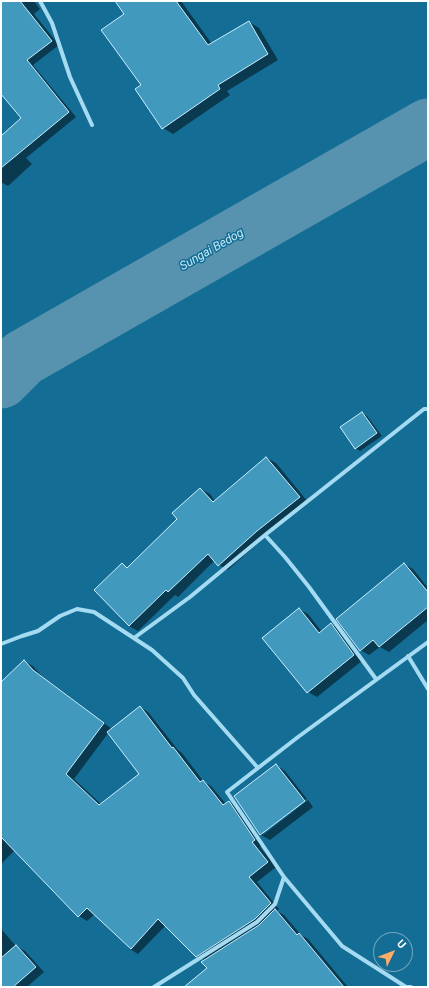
<!DOCTYPE html>
<html>
<head>
<meta charset="utf-8">
<style>
	body { margin:0 }
	#map { position:relative; width:429px; height:988px; overflow:hidden; background:#146d95; font-family:Roboto,sans-serif }
	canvas { display:block }
	.frame { position:absolute; inset:0; border:2px solid #fff; pointer-events:none }
	.north { position:absolute; left:373px; top:932px; width:40px; height:40px; box-sizing:border-box; background:#146d95; border:1px solid #72a7bf; border-radius:50%; rotate:47deg; font-size:11px; font-weight:700; line-height:16px; text-align:center; color:#fff }
	.north::after { content:''; display:block; margin:auto; width:14px; height:18px; background:#ffac65; clip-path:polygon(50% 0,100% 100%,50% 72%,0 100%) }
</style>
</head>
<body>
<div id="map">
<canvas width="429" height="988"></canvas>
<div class="frame"></div>
<div class="north">U</div>
</div>
<script>
const ctx = document.querySelector('canvas').getContext('2d');
ctx.lineJoin = 'round';
function fill(path, color) {
  ctx.fillStyle = color;
  ctx.fill(path, 'evenodd');
}
function shape(rows) {
  const path = new Path2D();
  for (const r of rows) {
    path.moveTo(r[0], r[1]);
    for (let i = 2; i < r.length; i += 2) path.lineTo(r[i], r[i + 1]);
  }
  return path;
}
function strokePath(path, color, width, dash) {
  ctx.strokeStyle = color;
  ctx.lineWidth = width;
  ctx.lineCap = dash ? 'butt' : 'round';
  ctx.setLineDash(dash || []);
  ctx.stroke(path);
}
function drawText(font, color, halo, rows, align = 'center') {
  ctx.font = font + ' Roboto,sans-serif';
  ctx.lineWidth = 3;
  ctx.setLineDash([]);
  ctx.textBaseline = 'middle';
  ctx.strokeStyle = halo;
  ctx.fillStyle = color;
  for (const [text, x, y, turn = 0] of rows) {
    ctx.save();
    ctx.translate(x, y);
    ctx.rotate((+turn || 0) * Math.PI / 180);
    ctx.textAlign = isNaN(turn) ? turn : align;
    if (halo) ctx.strokeText(text, 0, 0);
    ctx.fillText(text, 0, 0);
    ctx.restore();
  }
}
const shadow = shape([
	[1,1,34,1,40,9,34,14,59,45,33,65,76,117,26,158,32,164,8,186,1,182,1,137,22,119,1,76],
	[116,1,181,1,212,44,249,22,259,28,278,60,227,91,230,95,173,134,163,128,142,85,125,14],
	[362,413,367,416,382,436,360,451,355,448],
	[267,458,276,463,308,502,266,536,228,570,219,565,215,560,178,597,175,595,138,631,129,626,122,565,128,568,179,519,201,489,210,494,215,501],
	[404,564,413,569,428,588,428,620,389,652,380,647,369,655,360,650],
	[299,609,308,614,322,632,331,624,340,629,363,660,317,697,308,692],
	[24,661,33,666,42,676,112,729,140,707,148,712,178,750,182,753,204,782,211,786,226,804,229,802,237,807,263,845,260,847,276,867,257,882,279,909,277,911,284,915,301,935,308,939,348,987,190,987,208,968,205,960,196,956,166,925,138,954,130,949,124,939,95,914,87,921,79,916,15,850,1,864,1,683],
	[109,732,141,774,101,804,74,779],
	[276,765,285,771,307,799,263,832,263,835,308,800,313,807,270,840,261,835,235,797],
	[1,929,16,946,25,951,44,972,27,987,1,987]
]);
const river = shape([
	[1,380,23,358,428,127]
]);
const building = shape([
	[1,1,20,1,52,41,27,60,69,112,1,168,1,136,21,118,1,94,1,1],
	[115,1,176,1,208,45,249,21,268,54,218,85,220,89,162,129,135,89,141,85,101,30,124,14,115,1],
	[362,412,377,433,355,449,340,427,362,412],
	[266,457,300,497,257,531,218,566,208,554,168,592,166,590,129,626,94,590,122,563,127,568,177,519,172,513,200,488,213,502,266,457],
	[404,563,428,592,428,607,379,647,373,640,360,651,336,619,404,563],
	[299,608,319,633,331,623,354,655,307,693,262,638,299,608],
	[24,660,33,670,104,723,66,774,99,805,139,774,107,732,140,706,172,748,173,747,200,782,203,780,223,805,229,801,255,840,252,842,268,862,249,877,271,903,255,919,196,957,158,919,131,949,87,908,78,917,1,837,1,682,24,660],
	[276,764,305,801,260,835,234,796,276,764],
	[275,909,297,935,299,933,344,987,184,987,207,968,201,962,259,925,275,909],
	[16,945,36,967,13,987,1,987,1,958,16,945]
]);
const minor = shape([
	[40,1,52,23,70,77,92,125],
	[265,535,285,557,309,587,376,679],
	[134,638,190,597,265,535,424,409,428,409],
	[1,644,22,636,38,631,60,616,77,609,94,612,152,650,183,678,194,695,258,768],
	[408,656,428,689],
	[154,987,257,922,275,904,284,877],
	[411,987,406,987,342,946,284,877,227,792,298,737,428,642]
]);
const waterNames = [
	["Sungai Bedog",212,250,-30]
];
fill(shadow, '#0007');
strokePath(river, '#5793ae', 57);
fill(building, '#4199be');
strokePath(building, '#cceefd', 1);
strokePath(minor, '#a4dbf2', 4);
drawText('italic 12px', '#c4ebfa', '#146d95', waterNames);
</script>
</body>
</html>
